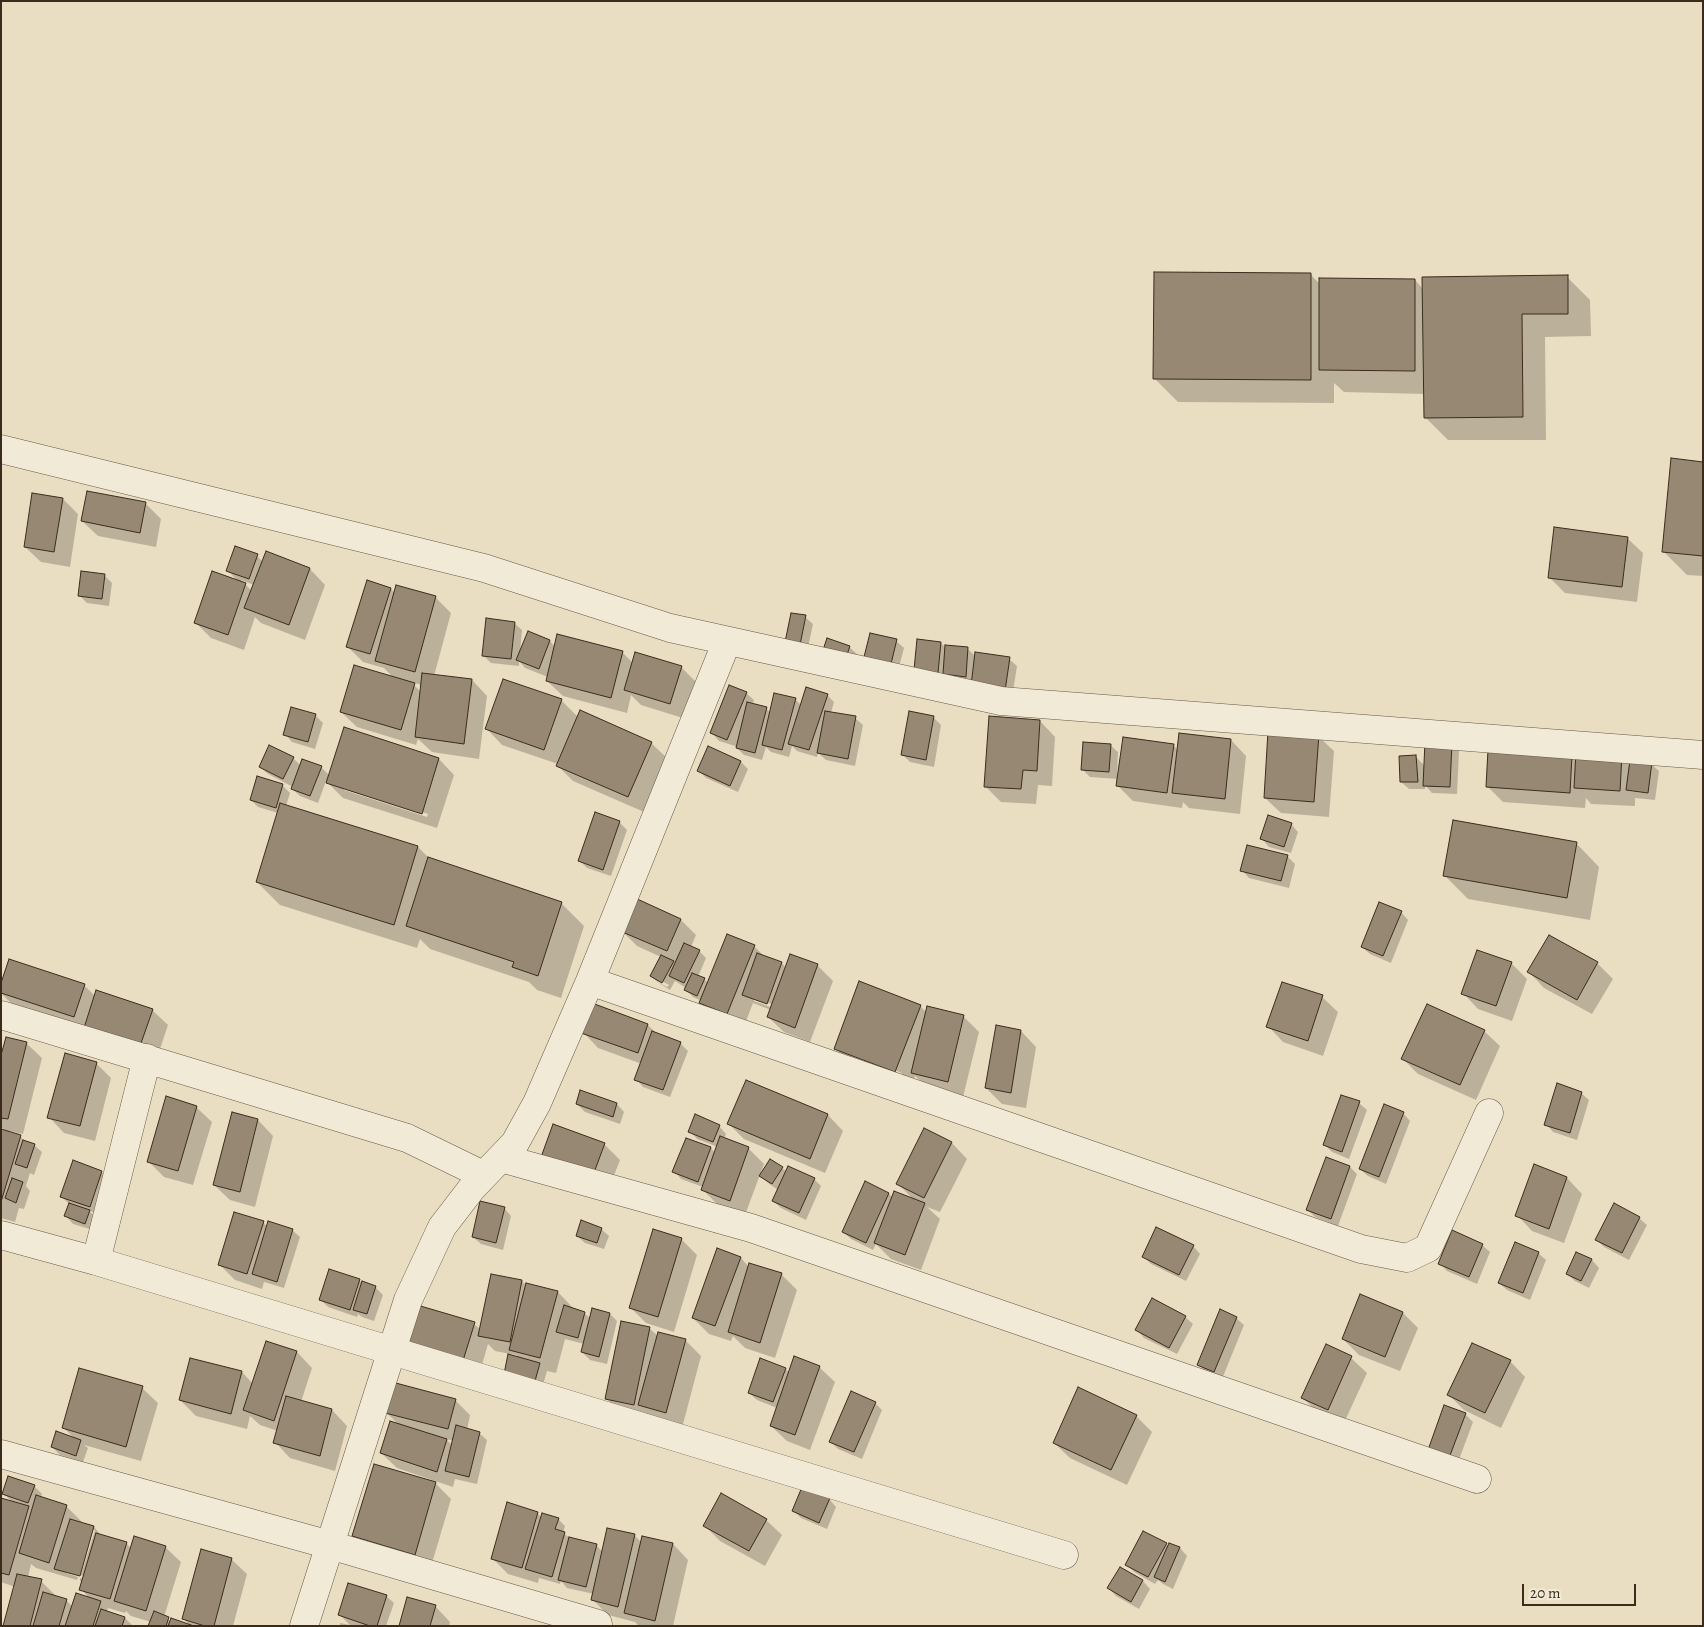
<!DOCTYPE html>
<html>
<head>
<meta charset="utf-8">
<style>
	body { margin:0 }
	#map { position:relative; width:1704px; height:1627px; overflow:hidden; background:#eadec2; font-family:Alegreya,serif }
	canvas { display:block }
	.frame { position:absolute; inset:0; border:2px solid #3b2b1d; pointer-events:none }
	.scale { position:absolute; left:1522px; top:1584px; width:114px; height:22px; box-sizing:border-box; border:2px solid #3b2b1d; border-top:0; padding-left:6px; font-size:15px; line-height:18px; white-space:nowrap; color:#3b2b1d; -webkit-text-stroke:4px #f1ead7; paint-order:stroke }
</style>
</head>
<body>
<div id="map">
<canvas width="1704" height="1627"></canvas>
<div class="frame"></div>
<div class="scale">20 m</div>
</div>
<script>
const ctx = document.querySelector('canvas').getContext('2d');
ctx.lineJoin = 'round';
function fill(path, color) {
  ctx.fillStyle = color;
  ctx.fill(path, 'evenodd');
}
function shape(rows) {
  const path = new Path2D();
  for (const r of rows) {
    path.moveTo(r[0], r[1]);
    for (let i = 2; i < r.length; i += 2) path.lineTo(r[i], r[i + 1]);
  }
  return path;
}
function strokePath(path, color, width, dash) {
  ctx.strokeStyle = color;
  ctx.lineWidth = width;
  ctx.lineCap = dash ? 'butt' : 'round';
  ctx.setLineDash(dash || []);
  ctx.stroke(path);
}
const shadow = shape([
	[1311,275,1320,284,1415,280,1423,289,1567,277,1590,300,1591,336,1545,337,1546,440,1448,440,1425,417,1425,394,1344,392,1334,383,1334,403,1178,402,1155,379],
	[1703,463,1703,576,1687,575,1664,552],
	[63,499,78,514,70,567,41,562,25,547],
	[145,503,161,519,156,547,98,536,82,521],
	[1627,538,1643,553,1637,602,1565,593,1549,577],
	[266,553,310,569,325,585,305,640,261,623,255,617,244,650,211,638,196,623,239,582,228,571,257,556,263,562],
	[241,580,254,585,252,591],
	[104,575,112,583,109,606,87,603,80,596],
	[368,582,391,589,395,593,435,597,451,613,434,676,472,680,487,696,479,759,432,752,418,739,416,745,357,727,341,712,394,678,384,668,363,662,347,646],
	[411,682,422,685,421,692],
	[805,617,813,624,806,657,793,654],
	[514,623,522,630,520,653,550,641,555,647,622,652,633,663,681,667,697,683,686,719,641,705,631,695,627,713,563,696,547,681,548,677,525,668,519,661,519,666,491,663,483,655],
	[896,641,904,648,897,675,872,668],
	[941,643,946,648,967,648,976,657,1009,659,1017,666,1012,698,922,688],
	[849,647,857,654,852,670,830,663],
	[746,693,754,700,752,705,766,709,771,713,795,699,802,706,827,695,834,702,831,713,855,718,863,725,855,766,826,760,818,753,817,757,797,751,792,746,789,757,771,752,766,747,762,760,744,755,735,746,719,741,712,733],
	[561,700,578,717,651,743,667,758,644,812,573,781,558,766,558,764,502,745,487,729],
	[315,715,323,723,315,749,292,742,285,734],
	[933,717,941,725,934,767,910,762,903,755],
	[1040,721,1055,737,1052,786,1038,785,1036,804,1001,802,985,786],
	[1318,736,1334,751,1329,817,1281,813,1265,798],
	[1231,740,1246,756,1240,814,1189,808,1183,802,1182,808,1133,801,1117,785,1118,779,1090,777,1083,770,1110,745,1118,752,1117,775,1119,775,1173,745,1178,750],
	[1451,743,1459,751,1457,794,1432,793,1425,785,1425,789,1409,789,1401,782,1415,756,1425,766],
	[709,748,741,762,748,769,738,792,706,778,698,770],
	[1578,752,1651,764,1659,771,1655,800,1635,798,1635,806,1591,804,1586,798,1585,808,1503,802,1488,787,1571,757,1577,762],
	[293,758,301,766,321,767,330,776,439,759,454,775,437,828,343,798,326,781,318,803,300,796,292,789,293,787,268,774,260,767],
	[344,787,428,814,427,817,344,790],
	[282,785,290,793,286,806,418,847,430,859,561,903,584,926,561,998,537,990,529,982,430,949,420,939,417,948,280,905,257,882,278,813,258,807,251,800],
	[619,822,627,830,611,876,587,868,579,860],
	[1291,824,1298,832,1291,853,1269,847,1262,839],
	[1576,843,1599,867,1590,920,1468,899,1445,876],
	[1287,856,1295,864,1289,888,1249,878,1242,870],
	[1401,912,1408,920,1391,963,1370,954,1362,947],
	[681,920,696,935,691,947,699,951,706,958,698,977,704,979,709,984,754,946,765,957,782,963,786,968,817,965,833,981,810,1042,784,1032,768,1017,771,1010,753,1003,743,1029,716,1019,701,1003,702,1001,693,997,686,990,686,988,675,981,670,990,659,983,651,976,661,957,637,946,621,930],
	[658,979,669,985,667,987,658,982],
	[754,998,774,1005,773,1008,754,1001],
	[1511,963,1527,979,1512,1021,1478,1009,1463,993],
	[1597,963,1613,979,1592,1014,1544,988,1529,972],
	[84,985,96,997,152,1010,168,1025,156,1061,15,1007,1,993,1,987],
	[1322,997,1338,1012,1323,1056,1283,1042,1268,1026],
	[592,1005,648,1025,657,1034,680,1043,688,1051,670,1097,643,1087,636,1079,642,1064,598,1048,583,1032],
	[920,1006,927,1013,963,1016,979,1032,963,1097,928,1088,915,1076,911,1087,851,1064,835,1048],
	[852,1054,902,1073,901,1075,852,1057],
	[1021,1031,1036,1047,1026,1108,1002,1104,986,1088],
	[1484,1031,1500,1046,1476,1100,1418,1074,1403,1059],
	[26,1043,42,1058,23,1134,9,1131,8,1133,20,1136,25,1142,34,1145,42,1152,34,1175,30,1173,26,1186,30,1191,24,1209,19,1208,15,1222,1,1218,1,1131,7,1132,1,1127,1,1061],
	[96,1063,111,1078,95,1141,64,1133,49,1117],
	[747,1081,828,1115,843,1131,825,1173,744,1139,729,1124],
	[1581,1093,1589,1100,1577,1140,1553,1132,1546,1124],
	[1359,1103,1367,1110,1349,1159,1332,1152,1325,1145],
	[577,1104,617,1104,624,1112,620,1124,585,1112],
	[196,1107,212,1122,193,1185,164,1177,148,1161],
	[1403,1113,1410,1121,1386,1184,1368,1176,1360,1169],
	[232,1114,258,1120,273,1136,255,1207,230,1200,214,1185],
	[719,1126,726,1134,724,1139,748,1148,764,1164,745,1215,718,1205,702,1189,703,1187,681,1179,674,1171,687,1139,711,1148,715,1153,718,1147,697,1139,690,1131],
	[925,1130,952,1143,967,1159,940,1212,927,1207,940,1219,921,1270,891,1259,876,1244,873,1250,851,1239,843,1232,866,1183,889,1194,893,1198,914,1200,897,1183],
	[604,1144,620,1160,607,1193,557,1175],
	[1535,1166,1567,1178,1582,1194,1564,1243,1532,1231,1517,1215],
	[1350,1167,1357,1174,1338,1226,1315,1217,1307,1209],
	[782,1168,787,1172,814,1179,821,1186,806,1220,781,1208,773,1201,778,1190,768,1183,761,1176],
	[101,1172,109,1179,97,1213,89,1211,97,1218,93,1230,73,1224,66,1216,70,1205,62,1197],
	[504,1208,511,1216,503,1250,481,1244,473,1237],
	[1639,1218,1647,1225,1629,1260,1604,1247,1597,1240],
	[263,1222,267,1227,292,1230,300,1237,284,1288,264,1282,262,1289,235,1280,220,1265],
	[601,1229,609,1236,604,1249,585,1243,577,1236],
	[681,1239,697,1255,674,1332,646,1323,631,1308],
	[1482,1245,1490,1252,1477,1284,1447,1271,1440,1263],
	[1193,1246,1200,1254,1186,1281,1151,1264,1143,1256],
	[1538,1253,1546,1260,1530,1300,1507,1290,1499,1283],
	[1577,1253,1592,1260,1599,1268,1589,1288,1575,1281,1567,1274],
	[741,1258,749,1267,781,1274,797,1290,775,1358,745,1348,733,1336,731,1341,709,1334,693,1318],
	[359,1280,362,1283,375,1287,383,1295,374,1321,362,1317,358,1314,357,1317,328,1307,321,1300],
	[522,1281,527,1286,558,1292,573,1308,573,1309,584,1313,591,1319,610,1314,617,1321,607,1364,590,1360,582,1352,584,1344,565,1339,556,1373,547,1371,542,1388,513,1381,520,1359,516,1355,495,1351,488,1344,477,1382,421,1366,474,1324,481,1330],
	[1361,1296,1403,1313,1418,1328,1400,1371,1359,1355,1343,1339],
	[1185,1317,1193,1324,1177,1354,1144,1338,1137,1330],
	[1236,1318,1244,1325,1222,1379,1206,1372,1198,1364],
	[649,1328,658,1336,685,1340,701,1356,682,1428,622,1414,606,1398],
	[267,1342,297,1352,312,1368,301,1402,332,1410,347,1426,335,1471,290,1458,275,1442,278,1431,260,1425,250,1416,247,1429,196,1416,180,1400,242,1372,253,1384],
	[1351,1358,1367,1373,1343,1425,1318,1413,1303,1398],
	[1510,1361,1525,1377,1501,1428,1464,1410,1449,1395],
	[819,1367,835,1382,810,1450,787,1441,771,1426,777,1408,757,1400,749,1393,785,1369,790,1373],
	[142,1388,158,1403,141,1461,84,1445,88,1448,83,1462,60,1455,52,1447,75,1439,64,1428],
	[455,1400,470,1415,467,1430,479,1433,487,1440,477,1484,455,1479,453,1487,432,1480,451,1499,430,1570,369,1551,354,1536,431,1482,432,1480,397,1468,381,1453,399,1425,386,1412],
	[446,1439,454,1441,452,1445],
	[875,1403,882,1410,862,1459,838,1449,831,1442],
	[1465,1414,1473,1422,1457,1465,1437,1457],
	[1136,1416,1152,1432,1127,1485,1070,1458,1054,1443],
	[34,1486,42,1494,40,1498,66,1506,82,1522,81,1524,94,1527,101,1535,126,1543,131,1548,165,1547,181,1562,164,1617,171,1621,190,1626,149,1626,151,1622,131,1616,126,1611,125,1613,108,1608,107,1612,125,1618,133,1626,5,1626,15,1587,1,1582,1,1499,12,1502,3,1493],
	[92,1530,95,1530,81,1575,86,1577,85,1579,80,1578,80,1581,83,1582,81,1589,90,1599,73,1607,66,1600,56,1596,41,1581,28,1577,31,1564,36,1568,77,1580,78,1577,66,1573,66,1571],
	[829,1499,836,1507,827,1529,801,1518,794,1511],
	[537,1513,542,1518,558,1519,565,1526,563,1533,570,1538,596,1545,603,1552,634,1535,642,1543,673,1544,688,1560,673,1626,639,1626,635,1622,608,1615,593,1600,594,1594,567,1588,561,1581,560,1584,539,1578,538,1583,508,1574,493,1559],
	[766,1520,782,1535,765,1566,720,1541,704,1525],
	[1166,1544,1169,1547,1170,1544,1180,1548,1187,1556,1173,1589,1163,1584,1158,1580,1155,1584,1134,1572,1126,1564],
	[231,1559,247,1574,233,1626,190,1626,184,1619],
	[1120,1569,1143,1581,1150,1589,1139,1609,1116,1596,1109,1588],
	[386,1596,394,1603,386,1626,340,1626,340,1623,350,1625,340,1615],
	[435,1606,450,1622,449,1626,400,1626]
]);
const building = shape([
	[1154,272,1311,273,1311,380,1153,379,1154,272],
	[1568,275,1568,314,1522,314,1523,417,1424,418,1422,277,1568,275],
	[1319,278,1415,279,1415,371,1319,370,1319,278],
	[1671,458,1703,462,1703,556,1662,552,1671,458],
	[87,491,146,502,140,533,81,521,87,491],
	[32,493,63,498,54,552,24,547,32,493],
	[1554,527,1628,537,1622,587,1548,578,1554,527],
	[235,546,258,554,249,579,226,571,235,546],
	[266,551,310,568,289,625,244,608,266,551],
	[81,571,105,574,102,599,78,596,81,571],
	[212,571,246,583,228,635,194,623,212,571],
	[367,580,391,588,370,654,346,647,367,580],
	[396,585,436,596,415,672,375,661,396,585],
	[791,613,806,615,799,650,784,647,791,613],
	[486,618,515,622,511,659,482,656,486,618],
	[528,631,550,640,539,669,516,660,528,631],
	[870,633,897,639,890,668,863,661,870,633],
	[557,634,623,651,611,698,546,681,557,634],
	[827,638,850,646,844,663,821,656,827,638],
	[917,639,941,642,937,683,913,680,917,639],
	[945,645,968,647,966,677,943,674,945,645],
	[635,652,682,666,670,704,624,690,635,652],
	[975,652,1010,657,1005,691,971,686,975,652],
	[354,665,415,683,401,730,340,712,354,665],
	[422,673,472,679,464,744,415,737,422,673],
	[503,679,562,699,544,750,485,729,503,679],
	[729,685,747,692,727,740,710,733,729,685],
	[806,687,828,694,809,750,788,744,806,687],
	[774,693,796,698,782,750,762,745,774,693],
	[747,702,767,707,755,753,736,748,747,702],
	[291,707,316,714,308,742,283,735,291,707],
	[580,710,652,742,628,797,556,766,580,710],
	[825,711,856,716,848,759,817,753,825,711],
	[909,711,934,716,926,760,901,755,909,711],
	[989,716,1040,720,1037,771,1023,770,1021,789,984,787,989,716],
	[344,727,439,758,422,814,326,783,344,727],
	[1268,731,1319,734,1314,802,1264,798,1268,731],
	[1179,733,1231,739,1225,799,1172,793,1179,733],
	[1123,737,1174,744,1167,793,1116,786,1123,737],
	[1425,741,1452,742,1450,787,1423,786,1425,741],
	[1083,742,1111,744,1109,772,1081,770,1083,742],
	[269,745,294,757,283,779,259,767,269,745],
	[708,746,741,761,730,786,697,771,708,746],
	[1488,750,1572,755,1570,793,1486,787,1488,750],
	[1576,751,1622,754,1620,791,1574,788,1576,751],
	[1416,755,1418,782,1400,782,1399,756,1416,755],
	[302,759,322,766,310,796,291,789,302,759],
	[1630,760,1652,762,1648,793,1626,790,1630,760],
	[257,776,283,784,276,808,250,800,257,776],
	[280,803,418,846,394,925,256,882,280,803],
	[595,812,620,821,603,870,578,861,595,812],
	[1268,815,1292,823,1284,847,1260,839,1268,815],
	[1453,820,1577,842,1567,898,1443,876,1453,820],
	[1247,845,1288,855,1281,881,1240,871,1247,845],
	[428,857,562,902,538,976,512,967,514,962,406,926,428,857],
	[635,898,681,919,667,951,620,931,635,898],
	[1379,902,1402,911,1383,956,1361,947,1379,902],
	[727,934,755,945,727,1014,699,1003,727,934],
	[1549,935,1598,962,1577,1000,1527,972,1549,935],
	[684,943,700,950,684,983,669,976,684,943],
	[1477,950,1512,962,1496,1006,1461,994,1477,950],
	[757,953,782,962,767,1004,742,995,757,953],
	[790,954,818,964,795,1028,767,1017,790,954],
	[661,955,674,961,662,983,650,976,661,955],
	[9,959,85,984,74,1017,1,993,1,983,9,959],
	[692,973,705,978,697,996,684,990,692,973],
	[859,981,921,1005,895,1072,834,1049,859,981],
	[1282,982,1323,995,1308,1041,1266,1027,1282,982],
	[96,990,153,1009,140,1046,84,1028,96,990],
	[592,1003,648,1024,638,1053,581,1033,592,1003],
	[1427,1004,1485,1030,1460,1085,1401,1059,1427,1004],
	[927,1006,964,1015,948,1082,911,1073,927,1006],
	[996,1025,1021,1030,1011,1093,985,1088,996,1025],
	[652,1031,681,1042,663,1090,634,1080,652,1031],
	[6,1037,27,1042,8,1119,1,1118,1,1055,6,1037],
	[65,1053,97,1062,80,1126,47,1118,65,1053],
	[746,1080,828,1114,810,1159,727,1124,746,1080],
	[1557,1083,1582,1092,1570,1133,1544,1125,1557,1083],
	[580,1090,617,1103,613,1117,576,1104,580,1090],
	[1341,1095,1360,1101,1342,1152,1323,1145,1341,1095],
	[166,1096,197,1106,178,1171,147,1162,166,1096],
	[1384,1104,1404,1112,1379,1177,1359,1169,1384,1104],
	[232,1112,258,1119,240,1192,213,1185,232,1112],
	[695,1114,720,1125,713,1142,688,1132,695,1114],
	[553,1124,605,1143,592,1178,540,1160,553,1124],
	[924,1128,952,1142,924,1198,896,1184,924,1128],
	[1,1129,21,1135,1,1202,1,1129],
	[720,1136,749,1147,730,1201,701,1190,720,1136],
	[686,1138,711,1147,698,1182,672,1172,686,1138],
	[23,1140,35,1144,27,1168,15,1164,23,1140],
	[1326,1157,1350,1166,1331,1219,1306,1210,1326,1157],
	[770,1159,783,1167,772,1184,759,1176,770,1159],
	[73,1160,102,1171,90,1207,60,1197,73,1160],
	[1534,1164,1567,1177,1549,1229,1515,1216,1534,1164],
	[788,1166,815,1178,799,1213,772,1201,788,1166],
	[12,1178,23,1182,16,1203,5,1198,12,1178],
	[865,1181,889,1193,866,1243,842,1232,865,1181],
	[894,1191,925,1203,905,1255,874,1243,894,1191],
	[480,1201,505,1207,496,1243,472,1237,480,1201],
	[69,1203,90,1210,85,1224,64,1216,69,1203],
	[1614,1203,1640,1217,1622,1253,1595,1240,1614,1203],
	[234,1212,264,1221,247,1274,218,1265,234,1212],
	[581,1220,602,1228,597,1243,576,1236,581,1220],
	[268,1221,293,1229,277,1282,252,1274,268,1221],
	[1156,1227,1194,1245,1179,1275,1142,1257,1156,1227],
	[653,1229,682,1238,658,1317,629,1308,653,1229],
	[1452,1230,1483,1244,1469,1277,1438,1264,1452,1230],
	[1515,1242,1539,1252,1523,1293,1498,1283,1515,1242],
	[717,1248,741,1257,715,1326,692,1318,717,1248],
	[1576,1252,1592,1259,1581,1281,1566,1274,1576,1252],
	[749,1263,782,1273,760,1343,728,1332,749,1263],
	[329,1269,360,1279,350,1310,319,1300,329,1269],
	[491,1274,522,1280,510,1342,478,1336,491,1274],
	[362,1281,376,1286,367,1314,353,1310,362,1281],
	[526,1283,558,1291,540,1358,509,1350,526,1283],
	[1360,1294,1403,1312,1385,1357,1342,1339,1360,1294],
	[1152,1298,1186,1316,1169,1348,1135,1330,1152,1298],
	[417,1305,475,1322,461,1367,404,1351,417,1305],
	[564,1305,585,1312,578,1338,556,1332,564,1305],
	[592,1308,610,1313,599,1357,581,1352,592,1308],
	[1220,1309,1237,1317,1214,1372,1197,1365,1220,1309],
	[621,1321,650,1327,634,1405,605,1399,621,1321],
	[658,1332,686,1339,666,1413,638,1405,658,1332],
	[266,1341,297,1351,274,1421,243,1410,266,1341],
	[1472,1343,1511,1360,1485,1413,1447,1395,1472,1343],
	[1326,1344,1352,1356,1328,1410,1301,1398,1326,1344],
	[508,1354,540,1363,535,1381,504,1374,508,1354],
	[794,1356,820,1366,795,1435,770,1426,794,1356],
	[190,1358,242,1371,231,1414,179,1400,190,1358],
	[760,1358,786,1368,773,1402,748,1393,760,1358],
	[79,1368,143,1386,126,1447,62,1428,79,1368],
	[392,1382,456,1399,448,1429,385,1413,392,1382],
	[1078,1387,1137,1415,1111,1470,1053,1443,1078,1387],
	[851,1391,876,1402,854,1452,829,1442,851,1391],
	[286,1396,332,1409,320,1456,273,1443,286,1396],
	[1444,1405,1466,1413,1449,1458,1428,1450,1444,1405],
	[390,1421,447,1439,437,1472,380,1453,390,1421],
	[456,1425,480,1432,469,1477,445,1471,456,1425],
	[56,1431,81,1440,76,1456,51,1447,56,1431],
	[374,1464,436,1482,415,1555,352,1536,374,1464],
	[8,1476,35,1485,28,1503,2,1494,8,1476],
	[802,1487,830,1498,819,1523,792,1511,802,1487],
	[721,1493,767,1519,749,1551,703,1526,721,1493],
	[36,1495,67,1505,49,1563,19,1553,36,1495],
	[1,1498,29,1506,9,1575,1,1573,1,1498],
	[507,1502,538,1512,522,1568,491,1559,507,1502],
	[542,1513,559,1518,555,1529,565,1532,552,1577,525,1569,542,1513],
	[70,1519,94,1526,80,1576,54,1569,70,1519],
	[607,1528,635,1534,618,1607,591,1600,607,1528],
	[1143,1531,1167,1543,1148,1577,1125,1565,1143,1531],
	[96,1533,127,1542,110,1599,79,1590,96,1533],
	[134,1536,166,1546,146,1611,114,1601,134,1536],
	[642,1536,673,1543,655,1621,624,1613,642,1536],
	[569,1537,597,1544,586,1587,558,1580,569,1537],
	[1169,1543,1180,1547,1165,1582,1154,1577,1169,1543],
	[201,1549,232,1558,214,1626,205,1626,182,1619,201,1549],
	[1120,1567,1143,1580,1131,1602,1107,1588,1120,1567],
	[17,1574,42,1579,30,1626,3,1626,17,1574],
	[348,1583,387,1595,377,1626,370,1626,338,1615,348,1583],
	[43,1592,67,1599,59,1626,33,1626,43,1592],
	[76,1593,101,1601,93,1626,65,1626,76,1593],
	[407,1597,436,1605,430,1626,399,1626,407,1597],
	[101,1609,125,1617,122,1626,95,1626,101,1609],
	[154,1611,169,1617,166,1626,148,1626,154,1611],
	[171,1618,194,1626,168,1626,171,1618]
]);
const minor = shape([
	[1,449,484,568,670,628,1001,701,1703,755],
	[590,981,1361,1249,1407,1258,1428,1248,1489,1113],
	[1,1015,407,1138,483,1175],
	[501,1158,751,1228,1477,1479],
	[1,1235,96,1261,1064,1555],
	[96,1261,147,1058],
	[1,1454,330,1545,598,1624],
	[304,1626,408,1300,442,1227,472,1188,515,1143,537,1103,590,981,727,641]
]);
fill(shadow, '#0003');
fill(building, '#968873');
strokePath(building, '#3b2b1d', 1);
strokePath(minor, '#675846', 29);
strokePath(minor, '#f1ead7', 28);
</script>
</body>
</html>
